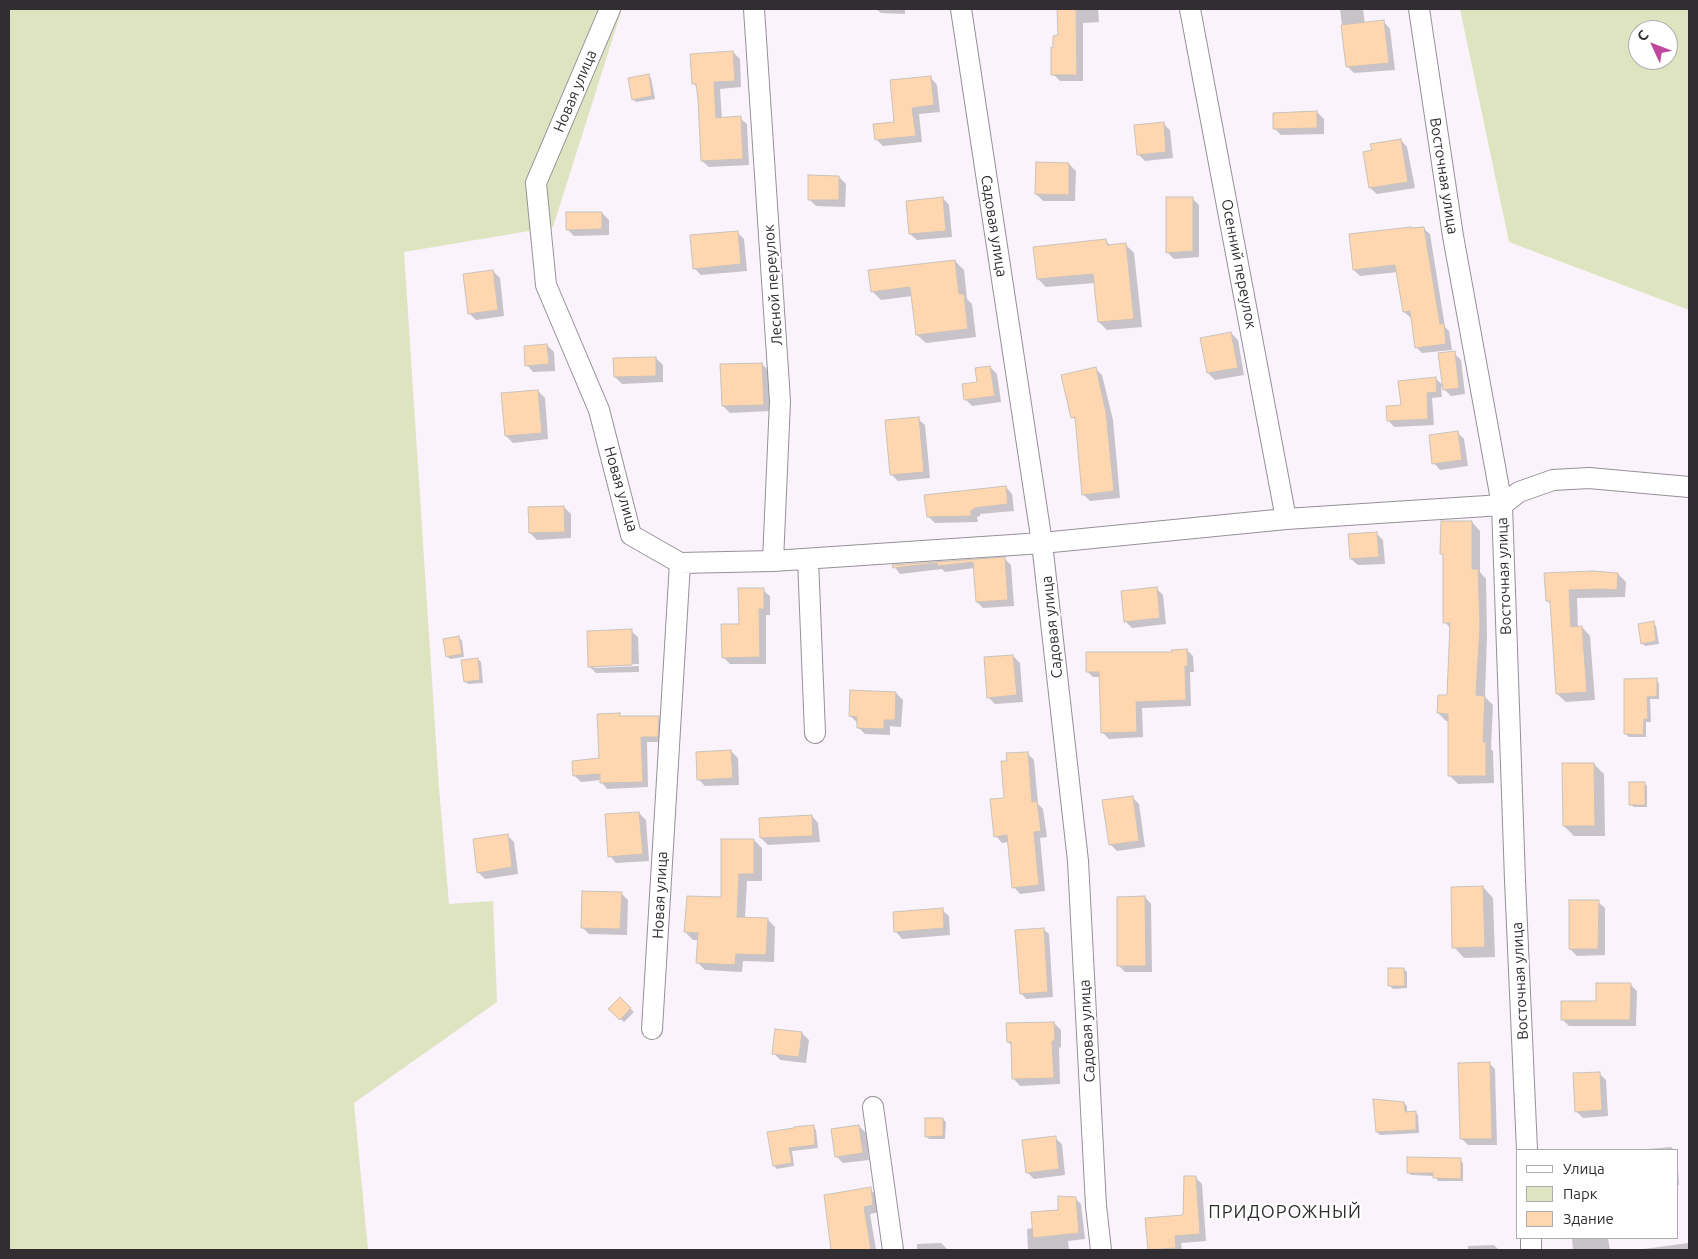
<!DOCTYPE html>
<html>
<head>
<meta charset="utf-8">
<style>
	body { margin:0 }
	#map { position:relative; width:1698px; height:1259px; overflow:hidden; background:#faf3fc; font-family:Ubuntu,sans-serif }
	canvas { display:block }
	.frame { position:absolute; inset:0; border:10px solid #312e31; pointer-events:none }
	.legend { position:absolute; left:1516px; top:1149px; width:162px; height:90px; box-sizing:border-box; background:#fff; border:1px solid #adabad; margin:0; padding:6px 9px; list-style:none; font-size:15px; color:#312e31 }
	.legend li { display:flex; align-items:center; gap:10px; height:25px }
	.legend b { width:25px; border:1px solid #adabad }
	.north { position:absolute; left:1628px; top:20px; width:50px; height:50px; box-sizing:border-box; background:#fff; border:1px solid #adabad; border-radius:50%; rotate:313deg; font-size:14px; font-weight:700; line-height:20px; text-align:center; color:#312e31 }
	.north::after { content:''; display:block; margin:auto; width:18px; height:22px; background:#bf489e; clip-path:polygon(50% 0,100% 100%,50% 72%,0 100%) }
</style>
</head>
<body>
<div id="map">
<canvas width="1698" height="1259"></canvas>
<div class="frame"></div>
<ul class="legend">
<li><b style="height:6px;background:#fff"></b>Улица</li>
<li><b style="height:14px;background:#dfe4c0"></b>Парк</li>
<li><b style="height:14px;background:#fed7b0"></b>Здание</li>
</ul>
<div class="north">С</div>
</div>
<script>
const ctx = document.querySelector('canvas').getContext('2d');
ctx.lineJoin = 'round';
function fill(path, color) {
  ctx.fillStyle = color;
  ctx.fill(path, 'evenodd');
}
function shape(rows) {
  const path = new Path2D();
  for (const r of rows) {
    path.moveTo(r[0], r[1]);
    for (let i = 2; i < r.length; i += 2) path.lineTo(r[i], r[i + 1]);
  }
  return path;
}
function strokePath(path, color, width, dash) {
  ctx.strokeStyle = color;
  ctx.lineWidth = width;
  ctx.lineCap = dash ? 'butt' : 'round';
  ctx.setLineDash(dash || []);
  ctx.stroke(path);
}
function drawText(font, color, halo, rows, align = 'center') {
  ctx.font = font + ' Ubuntu,sans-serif';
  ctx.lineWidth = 4.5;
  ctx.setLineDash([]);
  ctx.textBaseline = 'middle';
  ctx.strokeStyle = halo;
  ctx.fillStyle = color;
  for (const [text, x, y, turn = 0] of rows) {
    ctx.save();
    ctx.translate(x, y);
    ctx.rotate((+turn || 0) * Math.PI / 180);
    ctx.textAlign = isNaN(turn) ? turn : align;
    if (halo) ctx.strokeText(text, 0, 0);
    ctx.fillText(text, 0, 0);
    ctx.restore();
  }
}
const green = shape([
	[9,9,622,9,553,227,404,252,439,788,449,904,493,901,497,1002,354,1103,368,1250,9,1250],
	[1460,9,1689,9,1689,310,1509,242],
	[1638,30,1668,30,1668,60,1638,60]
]);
const shadow = shape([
	[876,9,905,9,905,14,881,13],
	[1058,9,1098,9,1099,22,1083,23,1083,81,1060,81,1053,74,1054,49,1059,37],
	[1340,9,1363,9,1365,24,1384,22,1390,29,1395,70,1354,73,1347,66],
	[733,52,740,59,741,87,720,89,722,119,740,118,747,124,749,165,709,167,702,161,698,88,693,83],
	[648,75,651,78,655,99,636,102,633,99],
	[931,78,937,85,940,112,919,114,922,142,883,146,876,139,896,123],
	[1317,112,1324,119,1324,134,1281,135,1274,128],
	[1163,123,1170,130,1173,158,1145,161,1138,154],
	[1401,140,1407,147,1415,188,1377,194,1370,188],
	[1069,164,1076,171,1075,201,1043,201,1036,194],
	[839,177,846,184,845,207,816,206,809,199],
	[943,198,949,205,952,237,917,240,910,234],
	[1192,198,1199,205,1199,257,1174,259,1167,252],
	[602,213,609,220,609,235,574,236,567,229],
	[1423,228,1430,234,1445,327,1449,331,1452,350,1422,353,1416,347,1412,318,1411,318,1404,312,1398,272,1360,276,1354,270],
	[737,232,744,239,747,271,701,275,694,268],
	[1106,241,1111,246,1126,245,1134,253,1142,327,1107,330,1099,322,1095,283,1046,287,1038,279],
	[955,261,964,270,967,299,972,304,976,337,926,343,917,335,912,296,881,300,872,291],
	[493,271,500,278,504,316,476,320,469,313],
	[1231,333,1238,340,1244,375,1215,380,1208,373],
	[547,345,554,352,555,371,533,372,527,365],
	[1454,353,1461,360,1465,394,1451,396,1441,386,1442,397,1432,398,1434,425,1394,427,1389,421,1388,407,1402,406,1435,378,1444,386],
	[656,358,663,365,663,382,622,384,615,377],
	[762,364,769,371,770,411,730,413,723,406],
	[990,367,997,374,1001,402,972,406,965,399],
	[1096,369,1102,375,1113,420,1120,498,1090,501,1083,494,1077,421,1072,417],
	[538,391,545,398,548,439,513,443,506,436],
	[918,419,925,425,930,478,898,481,891,474],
	[1457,432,1464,439,1468,466,1440,470,1434,463],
	[1006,487,1012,494,1014,511,980,514,980,516,977,517,978,522,935,523,928,516],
	[564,507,571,514,571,538,537,540,530,533],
	[1472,522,1480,531,1480,572,1486,579,1487,635,1485,697,1493,705,1491,749,1493,751,1494,783,1458,784,1450,776,1449,721,1446,721,1438,713,1448,696,1451,629,1445,622,1444,556,1442,554],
	[1377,534,1383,540,1385,564,1358,565,1351,559],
	[1005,559,1011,565,1014,606,983,608,977,602,974,568,945,572,942,569,900,574,894,566],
	[1546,574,1618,574,1626,582,1625,597,1577,598,1578,628,1582,627,1590,636,1595,700,1566,702,1557,694,1552,605,1547,601],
	[1156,588,1163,595,1166,624,1132,628,1125,621],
	[763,590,770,596,770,615,766,615,766,664,730,664,723,657,740,625],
	[1653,623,1656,626,1659,644,1645,646,1642,643],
	[631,631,638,637,639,664,594,665,594,668,639,666,639,672,596,673,589,666],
	[459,638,462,641,464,657,450,659,447,656],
	[1187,650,1193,656,1194,672,1190,672,1191,706,1142,708,1143,737,1109,739,1103,733,1100,677,1093,677,1087,671],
	[1013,656,1020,663,1023,702,995,704,988,697],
	[478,659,481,662,483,683,468,684,465,681],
	[1656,680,1659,683,1659,699,1650,699,1651,722,1646,722,1646,737,1629,737,1626,734],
	[896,693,903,700,901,727,890,726,890,735,865,734,858,727,858,723,850,716],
	[619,715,621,717,658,718,664,724,663,742,647,742,648,787,607,789,602,783,601,780,581,782,575,776,601,759],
	[731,751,738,758,739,785,705,786,698,779],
	[1027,753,1034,760,1038,804,1043,809,1047,837,1040,838,1045,891,1020,894,1014,887,1009,842,1002,843,996,836,1006,800,1008,762],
	[1594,764,1604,774,1605,836,1574,836,1564,826],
	[1644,783,1647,786,1647,807,1634,807,1630,804],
	[1132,797,1139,804,1145,847,1117,851,1110,844],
	[639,813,646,820,649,861,616,863,610,856],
	[812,816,818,823,820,842,768,845,761,838],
	[507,835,514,842,518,874,485,879,478,872],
	[754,840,762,848,762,881,747,881,745,918,767,919,775,927,774,962,743,961,742,972,705,970,697,962,699,940,693,940,685,932,722,899],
	[1483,887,1493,898,1495,957,1464,958,1454,947],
	[621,893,628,900,627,935,589,934,582,927],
	[1145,897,1151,904,1152,972,1125,972,1119,966],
	[1598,902,1605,908,1605,955,1577,956,1570,949],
	[942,910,949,916,950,935,902,939,896,932],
	[1043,929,1049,934,1053,997,1026,999,1021,993],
	[1404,969,1407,972,1407,988,1393,989,1390,986],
	[1630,984,1637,991,1636,1026,1569,1026,1562,1019],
	[620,999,634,1012,624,1022,610,1009],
	[1054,1023,1061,1030,1061,1047,1059,1048,1060,1084,1020,1086,1014,1079,1012,1046,1008,1042],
	[802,1033,809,1040,806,1063,780,1060,774,1053],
	[1489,1063,1495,1069,1497,1145,1468,1145,1462,1139],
	[1599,1073,1606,1080,1608,1116,1583,1118,1576,1111],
	[1404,1103,1407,1106,1407,1113,1415,1112,1418,1115,1419,1133,1380,1135,1377,1132],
	[943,1119,946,1122,945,1139,929,1139,926,1136],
	[813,1126,816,1130,818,1148,792,1151,794,1166,777,1169,774,1166,769,1133],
	[859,1126,866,1133,869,1160,843,1163,836,1156],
	[1055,1138,1062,1144,1065,1175,1034,1179,1027,1172],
	[1671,1147,1674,1150,1636,1150],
	[1677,1153,1679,1185,1677,1185],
	[1460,1160,1463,1163,1463,1181,1438,1181,1435,1176,1411,1175,1408,1172],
	[1195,1177,1202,1184,1206,1241,1181,1243,1182,1250,1150,1250,1149,1249,1184,1216],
	[870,1189,877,1196,880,1212,870,1214,876,1250,833,1250,825,1196],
	[1075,1198,1081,1204,1085,1239,1068,1241,1069,1250,1028,1250,1027,1229,1033,1228],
	[1572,1238,1608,1238,1610,1250,1573,1250],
	[941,1243,948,1250,917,1250,917,1244],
	[1689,1243,1689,1250,1636,1250],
	[1494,1245,1499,1250,1468,1250,1468,1246]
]);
const building = shape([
	[1057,9,1076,9,1077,75,1051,75,1051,47,1053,48,1053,36,1058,35,1057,9],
	[1384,20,1389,63,1346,67,1341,25,1384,20],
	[733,51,735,81,714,82,716,118,741,116,743,159,701,161,698,99,696,84,692,84,690,54,733,51],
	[649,74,652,96,632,100,628,78,649,74],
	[931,76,934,105,912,108,916,136,875,140,873,124,894,122,890,80,931,76],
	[1317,111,1317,128,1273,129,1273,113,1317,111],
	[1164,122,1166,152,1137,155,1134,125,1164,122],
	[1401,139,1408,182,1369,188,1363,152,1372,150,1370,144,1401,139],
	[1036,162,1069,163,1069,195,1035,194,1036,162],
	[808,175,839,176,839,200,808,200,808,175],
	[943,197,946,231,909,234,906,201,943,197],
	[1166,197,1193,197,1193,251,1166,253,1166,197],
	[566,212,602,212,602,229,566,230,566,212],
	[1411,227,1411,228,1424,227,1440,324,1444,323,1446,344,1415,348,1410,311,1403,312,1395,265,1353,270,1349,234,1411,227],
	[738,231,741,264,693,269,690,235,738,231],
	[1106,239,1107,245,1126,243,1134,319,1098,322,1093,274,1037,279,1033,247,1106,239],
	[955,260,959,294,964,294,968,329,916,335,910,287,871,292,868,270,955,260],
	[493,270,498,310,468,314,463,274,493,270],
	[1231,332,1238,368,1207,373,1200,338,1231,332],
	[547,344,549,364,525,366,524,346,547,344],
	[1455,351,1459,388,1443,390,1438,353,1455,351],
	[656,357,656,376,614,377,613,358,656,357],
	[762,363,764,405,722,406,720,364,762,363],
	[990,366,995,396,964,400,962,384,977,382,975,368,990,366],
	[1096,367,1106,412,1114,491,1082,495,1075,417,1071,418,1061,375,1096,367],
	[1436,377,1437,392,1427,393,1428,419,1387,421,1386,406,1401,405,1398,381,1436,377],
	[538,390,542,433,505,436,501,393,538,390],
	[919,417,924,472,890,475,885,420,919,417],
	[1458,431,1462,460,1432,464,1429,435,1458,431],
	[1006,486,1008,504,974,508,974,510,971,510,971,516,927,517,924,495,1006,486],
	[564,506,565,532,529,533,528,507,564,506],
	[1441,521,1472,521,1472,569,1478,569,1480,626,1476,695,1485,696,1483,742,1486,742,1486,776,1448,776,1448,714,1437,713,1438,695,1447,695,1450,623,1443,623,1443,554,1440,554,1441,521],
	[1377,532,1379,557,1350,559,1348,534,1377,532],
	[1005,557,1008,600,976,602,973,562,938,566,937,563,893,568,892,565,1005,557],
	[1592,571,1618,573,1617,590,1602,589,1569,590,1571,627,1582,626,1587,692,1556,694,1550,601,1546,601,1544,573,1592,571],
	[1157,587,1160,618,1124,622,1121,591,1157,587],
	[738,588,764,588,764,609,759,609,760,657,722,658,721,624,739,624,738,588],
	[1654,621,1656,641,1641,644,1638,624,1654,621],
	[632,629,632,665,588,667,587,631,632,629],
	[459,636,462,654,446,657,443,639,459,636],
	[1187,649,1188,666,1185,666,1186,700,1136,702,1137,732,1101,733,1099,672,1086,672,1086,652,1172,652,1171,650,1187,649],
	[1013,655,1017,695,987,698,984,657,1013,655],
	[478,658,480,680,464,682,461,660,478,658],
	[1657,678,1657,696,1647,697,1648,719,1644,719,1643,735,1624,734,1624,679,1657,678],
	[850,690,896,692,895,720,884,720,884,729,857,728,857,717,849,716,850,690],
	[620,713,620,716,659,716,658,737,641,737,643,782,600,783,600,774,573,776,572,761,599,758,597,714,620,713],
	[731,750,733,778,697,780,696,752,731,750],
	[1028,752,1032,802,1037,801,1041,831,1034,832,1039,885,1012,888,1007,835,994,837,990,799,1004,798,1001,761,1007,761,1006,753,1028,752],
	[1562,763,1594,763,1595,826,1563,826,1562,763],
	[1629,782,1645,782,1645,805,1629,805,1629,782],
	[1133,796,1139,841,1109,845,1102,800,1133,796],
	[639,812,643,854,608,857,605,814,639,812],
	[812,815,813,836,760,838,759,818,812,815],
	[508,834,512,867,477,873,473,839,508,834],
	[721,839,754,839,754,874,739,874,737,917,768,918,766,955,736,954,735,965,696,963,698,933,684,932,687,896,721,897,721,839],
	[1483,886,1485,947,1452,948,1451,887,1483,886],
	[582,891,622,892,620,929,581,928,582,891],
	[1145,896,1146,966,1117,966,1117,897,1145,896],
	[1569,900,1599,900,1598,949,1569,949,1569,900],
	[943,908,944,928,894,932,893,912,943,908],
	[1044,928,1048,992,1020,994,1015,930,1044,928],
	[1388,968,1404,968,1405,986,1388,986,1388,968],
	[1596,983,1631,983,1630,1020,1561,1020,1561,1001,1596,1001,1596,983],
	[620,997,631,1008,620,1020,608,1009,620,997],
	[1054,1022,1055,1041,1052,1041,1054,1078,1012,1079,1011,1042,1007,1042,1006,1023,1054,1022],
	[775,1029,802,1032,799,1057,772,1054,775,1029],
	[1490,1062,1492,1139,1460,1139,1458,1063,1490,1062],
	[1600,1072,1602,1110,1575,1112,1573,1073,1600,1072],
	[1373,1099,1404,1102,1405,1112,1416,1111,1416,1130,1376,1132,1373,1099],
	[925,1118,943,1118,943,1136,925,1137,925,1118],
	[814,1125,815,1145,789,1148,792,1163,773,1166,767,1132,794,1128,794,1127,814,1125],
	[859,1125,863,1153,835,1157,831,1129,859,1125],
	[1056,1136,1059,1169,1026,1173,1022,1140,1056,1136],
	[1407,1157,1461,1158,1461,1179,1433,1178,1433,1173,1407,1173,1407,1157],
	[1184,1176,1196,1176,1200,1234,1175,1236,1176,1248,1148,1250,1145,1218,1183,1215,1184,1176],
	[871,1187,873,1205,864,1207,871,1250,831,1250,824,1195,871,1187],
	[1058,1196,1076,1197,1079,1233,1033,1238,1031,1212,1058,1210,1058,1196]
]);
const minor = shape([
	[610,9,536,183,546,285,599,410,631,535,680,563,652,1029],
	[754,9,780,401,773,561],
	[961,9,1042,543,1078,861,1096,1206,1101,1250],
	[1190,9,1286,519],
	[1419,9,1453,236,1502,505,1515,880,1527,1150],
	[808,559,815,733],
	[680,563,773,561,1042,543,1286,519,1502,505,1519,492,1553,480,1589,478,1689,487],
	[873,1107,893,1250],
	[1531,1238,1531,1250]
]);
const streetNames = [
	["Новая улица",575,91,-67],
	["Восточная улица",1444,176,81],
	["Садовая улица",994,226,81],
	["Осенний переулок",1239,264,79],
	["Лесной переулок",773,285,-94],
	["Новая улица",621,489,74],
	["Восточная улица",1504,576,-92],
	["Садовая улица",1052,627,-96],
	["Новая улица",660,895,-87],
	["Восточная улица",1520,981,-93],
	["Садовая улица",1087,1031,-93]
];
const quarterNames = [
	["ПРИДОРОЖНЫЙ",1285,1212]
];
fill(green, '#dfe4c0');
fill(shadow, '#0003');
fill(building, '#fed7b0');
strokePath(building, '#cac2bb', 1);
strokePath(minor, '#969098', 22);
strokePath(minor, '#fff', 20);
drawText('15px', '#312e31', '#fff', streetNames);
ctx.letterSpacing = '1px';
drawText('18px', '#312e31', '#fff', quarterNames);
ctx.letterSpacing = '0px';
</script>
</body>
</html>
